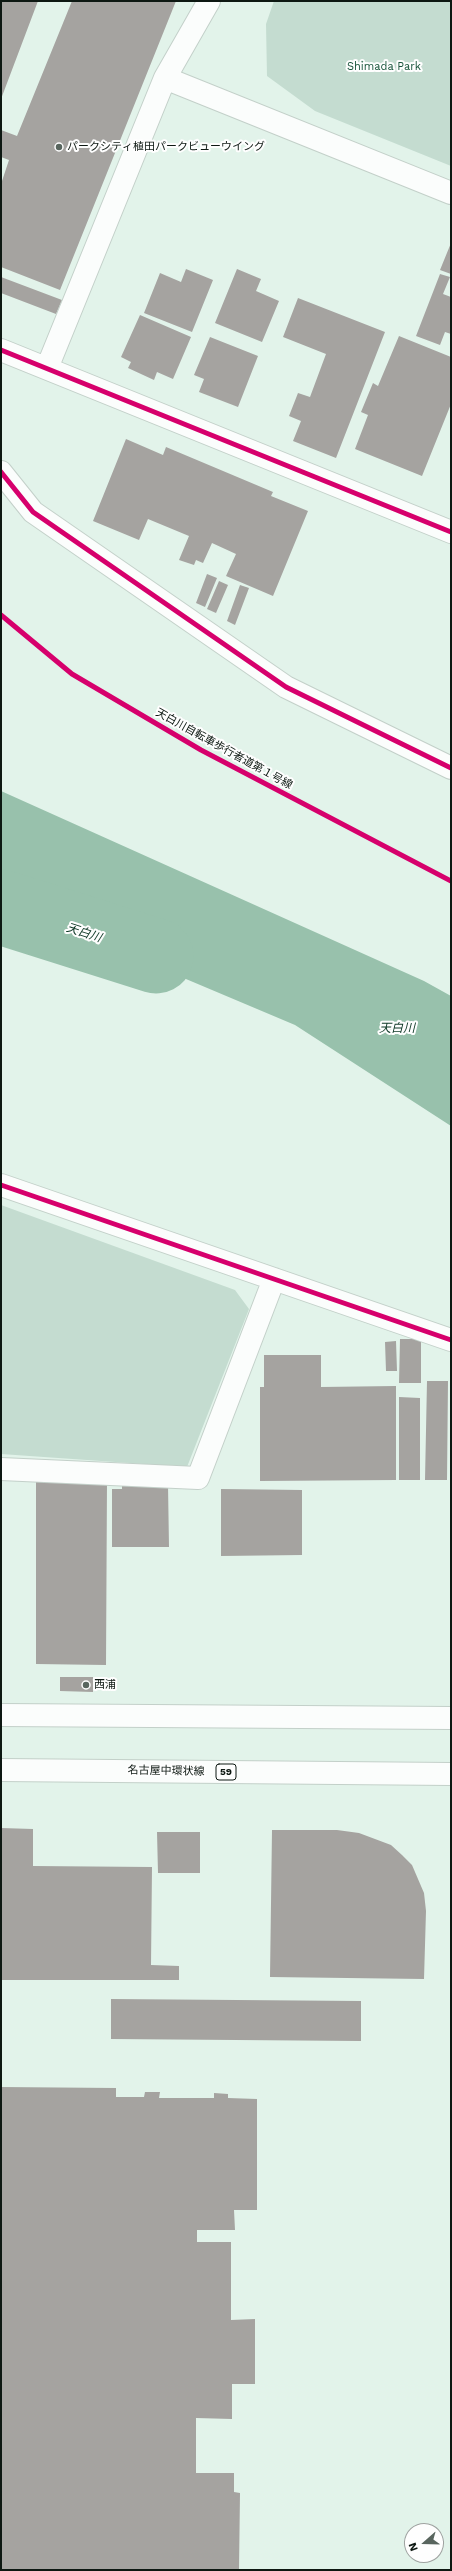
<!DOCTYPE html>
<html>
<head>
<meta charset="utf-8">
<style>
	body { margin:0 }
	#map { position:relative; width:452px; height:2571px; overflow:hidden; background:#e2f3ea; font-family:"Work Sans",sans-serif }
	canvas { display:block }
	.frame { position:absolute; inset:0; border:2px solid #0d1812; pointer-events:none }
	.north { position:absolute; left:404px; top:2523px; width:40px; height:40px; box-sizing:border-box; background:#fefefe; border:1px solid #9ea2a0; border-radius:50%; rotate:250deg; font-size:11px; font-weight:700; line-height:16px; text-align:center; color:#0d1812 }
	.north::after { content:''; display:block; margin:auto; width:14px; height:18px; background:#58655e; clip-path:polygon(50% 0,100% 100%,50% 72%,0 100%) }
</style>
</head>
<body>
<div id="map">
<canvas width="452" height="2571"></canvas>
<div class="frame"></div>
<div class="north">N</div>
</div>
<script>
const ctx = document.querySelector('canvas').getContext('2d');
ctx.lineJoin = 'round';
function fill(path, color) {
  ctx.fillStyle = color;
  ctx.fill(path, 'evenodd');
}
function shape(rows) {
  const path = new Path2D();
  for (const r of rows) {
    path.moveTo(r[0], r[1]);
    for (let i = 2; i < r.length; i += 2) path.lineTo(r[i], r[i + 1]);
  }
  return path;
}
function strokePath(path, color, width, dash) {
  ctx.strokeStyle = color;
  ctx.lineWidth = width;
  ctx.lineCap = dash ? 'butt' : 'round';
  ctx.setLineDash(dash || []);
  ctx.stroke(path);
}
function drawText(font, color, halo, rows, align = 'center') {
  ctx.font = font + ' "Work Sans","Noto Sans JP",sans-serif';
  ctx.lineWidth = 4;
  ctx.setLineDash([]);
  ctx.textBaseline = 'middle';
  ctx.strokeStyle = halo;
  ctx.fillStyle = color;
  for (const [text, x, y, turn = 0] of rows) {
    ctx.save();
    ctx.translate(x, y);
    ctx.rotate((+turn || 0) * Math.PI / 180);
    ctx.textAlign = isNaN(turn) ? turn : align;
    if (halo) ctx.strokeText(text, 0, 0);
    ctx.fillText(text, 0, 0);
    ctx.restore();
  }
}
const green = shape([
	[274,1,451,1,451,166,315,111,267,76,266,24],
	[1,1205,235,1290,249,1309,187,1467,1,1454]
]);
const water = shape([
	[1,791,424,981,451,996,451,1126,295,1025,1,901]
]);
const river = shape([
	[1,907,156,956]
]);
const building = shape([
	[1,1,38,1,1,99],
	[72,1,176,1,60,290,1,267,1,184,9,160,1,157,1,130,17,136],
	[451,243,451,274,440,270],
	[186,269,213,280,192,332,144,313,160,273,181,282],
	[237,269,261,279,256,291,279,301,262,342,215,323],
	[440,274,450,277,443,294,451,297,451,334,445,332,440,345,416,336],
	[1,277,62,300,56,314,1,293],
	[298,298,385,332,336,458,293,441,301,421,289,416,298,393,310,397,326,354,283,337],
	[140,315,191,337,173,379,157,372,154,380,128,368,131,362,121,357],
	[399,336,451,357,451,404,422,476,355,449,368,415,361,412,373,383,378,386],
	[210,337,258,356,238,407,199,392,204,379,194,375],
	[126,439,163,455,166,447,273,492,271,496,308,511,273,596,226,576,236,554,212,543,203,563,196,560,194,565,179,560,189,536,148,519,139,540,93,521],
	[207,574,217,578,205,607,196,603],
	[219,581,228,585,216,613,207,609],
	[240,585,249,588,235,625,227,621],
	[400,1339,421,1339,421,1383,399,1383],
	[396,1341,397,1371,386,1371,385,1342],
	[264,1355,321,1355,321,1387,396,1386,396,1480,260,1481,260,1387,264,1387],
	[427,1381,448,1381,447,1480,425,1480],
	[399,1397,420,1398,420,1480,399,1480],
	[36,1480,107,1481,106,1665,36,1664],
	[122,1485,168,1485,169,1547,112,1547,112,1489,122,1489],
	[221,1489,302,1490,302,1555,221,1556],
	[60,1677,93,1677,93,1692,60,1691],
	[1,1828,33,1829,33,1866,152,1867,151,1965,179,1966,179,1980,1,1980],
	[272,1830,337,1830,359,1833,391,1845,402,1855,412,1865,424,1893,426,1911,424,1979,270,1977],
	[157,1832,200,1832,200,1873,158,1873],
	[111,1999,361,2001,361,2041,111,2039],
	[1,2087,116,2088,116,2097,144,2097,145,2092,160,2092,159,2098,214,2098,214,2093,228,2094,228,2098,257,2099,257,2210,234,2210,235,2230,197,2230,197,2242,231,2242,231,2320,255,2319,255,2384,232,2384,232,2419,196,2418,196,2473,234,2473,234,2492,240,2493,239,2570,1,2570]
]);
const path = shape([
	[1,615,72,674,201,750,451,881]
]);
const minor = shape([
	[165,78,451,193],
	[1,350,451,532],
	[47,368,165,78,209,1],
	[1,472,33,512,286,687,451,768],
	[1,1185,451,1340],
	[1,1469,198,1478,274,1279]
]);
const major = shape([
	[1,1715,451,1718],
	[1,1770,451,1774]
]);
const cycleway = shape([
	[1,350,451,532],
	[1,472,33,512,286,687,451,768],
	[1,615,72,674,201,750,451,881],
	[1,1185,451,1340]
]);
const markers = [
	[59,147,4,"#58655e"],
	[86,1685,4,"#58655e"]
];
const shields = [
	[226,1772,20]
];
const shieldNames = [
	["59",226,1772]
];
const parkNames = [
	["Shimada Park",384,67]
];
const poiNames = [
	["パークシティ植田パークビューウイング",67,147],
	["西浦",94,1685]
];
const streetNames = [
	["天白川自転車歩行者道第１号線",224,749,29],
	["名古屋中環状線",166,1771,1]
];
const waterNames = [
	["天白川",84,933,18],
	["天白川",397,1028]
];
fill(green, '#c4dcd0');
fill(water, '#98c1ac');
strokePath(river, '#98c1ac', 75);
fill(building, '#a5a3a0');
strokePath(minor, '#c3d0c9', 24);
strokePath(major, '#c3d0c9', 24);
strokePath(path, '#d3d7d5', 2.5, [3, 3]);
strokePath(minor, '#fbfdfc', 22);
strokePath(major, '#fbfdfc', 22);
strokePath(cycleway, '#d6006c', 5);
for (const [x, y, r, color] of markers) {
  const dot = new Path2D();
  dot.arc(x, y, r, 0, 2 * Math.PI);
  ctx.fillStyle = color;
  ctx.fill(dot);
  strokePath(dot, '#fefefe', 1.5);
}
for (const [x, y, w] of shields) {
  const box = new Path2D();
  box.roundRect(x - w / 2, y - 8, w, 16, 3);
  ctx.fillStyle = '#fefefe';
  ctx.fill(box);
  strokePath(box, '#0d1812', 1);
}
drawText('bold 10px', '#0d1812', null, shieldNames);
drawText('11px', '#165339', '#fefefe', parkNames);
drawText('11px', '#0d1812', '#fefefe', poiNames, 'left');
drawText('11px', '#0d1812', '#fefefe', streetNames);
drawText('italic 12px', '#0c3624', '#fefefe', waterNames);
</script>
</body>
</html>
